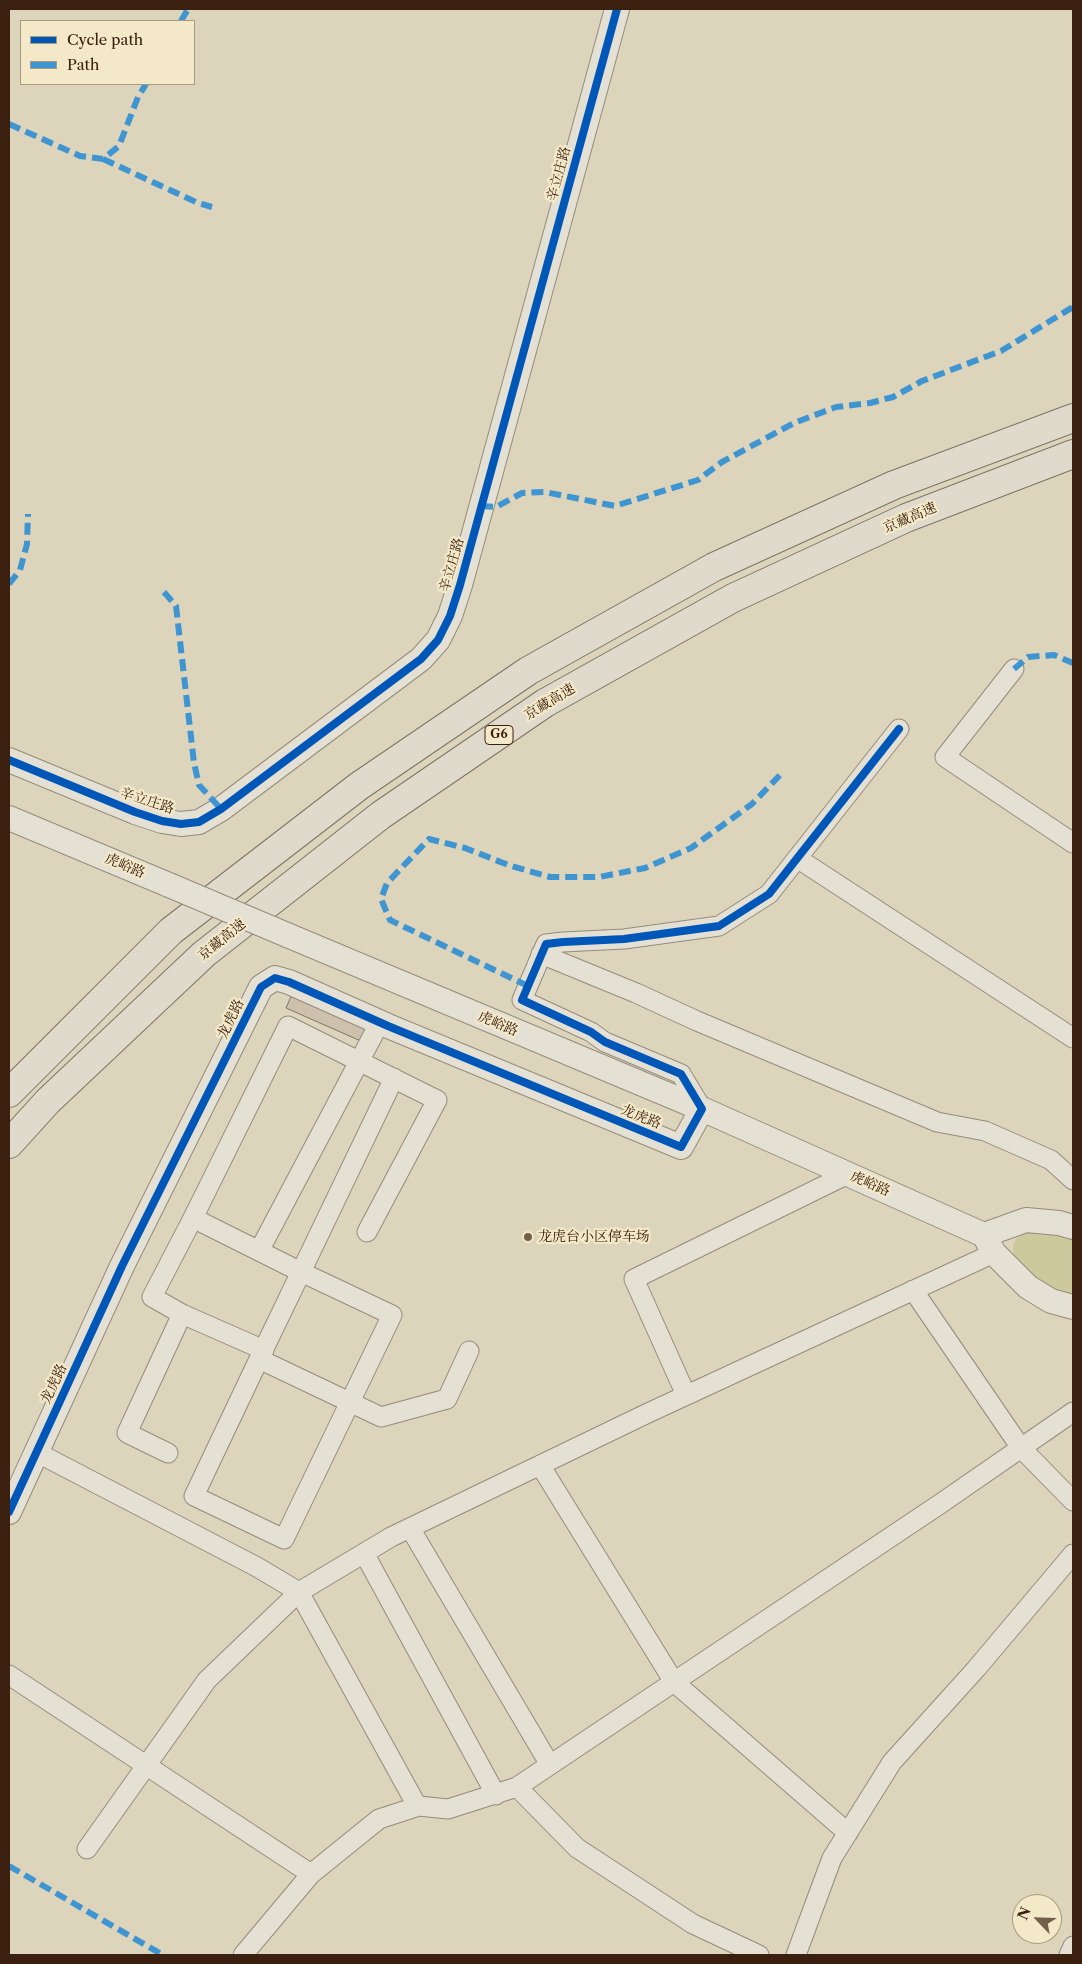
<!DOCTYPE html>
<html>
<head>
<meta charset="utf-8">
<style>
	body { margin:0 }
	#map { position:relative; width:1082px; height:1964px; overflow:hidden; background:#ddd5bb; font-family:"Libre Caslon Text",serif }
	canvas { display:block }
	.frame { position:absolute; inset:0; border:10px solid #3c200f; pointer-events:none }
	.legend { position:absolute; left:20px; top:20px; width:175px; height:65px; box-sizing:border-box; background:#f3e9c9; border:1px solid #aa997f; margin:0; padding:6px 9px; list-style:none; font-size:15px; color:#3c200f }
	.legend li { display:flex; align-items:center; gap:10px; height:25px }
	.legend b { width:25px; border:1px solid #aa997f }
	.north { position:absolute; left:1012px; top:1894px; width:50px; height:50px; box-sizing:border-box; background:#f3e9c9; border:1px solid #aa997f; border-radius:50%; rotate:294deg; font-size:14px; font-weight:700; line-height:20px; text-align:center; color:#3c200f }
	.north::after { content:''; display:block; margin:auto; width:18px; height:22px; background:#745f4b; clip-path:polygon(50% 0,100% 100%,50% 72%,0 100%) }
</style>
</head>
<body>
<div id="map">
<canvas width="1082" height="1964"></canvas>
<div class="frame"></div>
<ul class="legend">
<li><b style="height:6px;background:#0057b8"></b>Cycle path</li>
<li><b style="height:6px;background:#3f94d2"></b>Path</li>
</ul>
<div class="north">N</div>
</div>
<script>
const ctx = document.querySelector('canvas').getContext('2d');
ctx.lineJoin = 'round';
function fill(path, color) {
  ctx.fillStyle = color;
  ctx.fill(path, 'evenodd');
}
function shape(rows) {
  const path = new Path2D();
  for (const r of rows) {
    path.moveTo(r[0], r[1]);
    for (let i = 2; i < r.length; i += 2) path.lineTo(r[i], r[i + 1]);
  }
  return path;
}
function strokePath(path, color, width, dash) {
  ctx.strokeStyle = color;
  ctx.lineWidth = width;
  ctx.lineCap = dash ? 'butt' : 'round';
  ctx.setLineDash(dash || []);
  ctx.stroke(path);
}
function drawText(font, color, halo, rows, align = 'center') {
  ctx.font = font + ' "Libre Caslon Text","Noto Serif SC",serif';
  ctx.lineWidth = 4.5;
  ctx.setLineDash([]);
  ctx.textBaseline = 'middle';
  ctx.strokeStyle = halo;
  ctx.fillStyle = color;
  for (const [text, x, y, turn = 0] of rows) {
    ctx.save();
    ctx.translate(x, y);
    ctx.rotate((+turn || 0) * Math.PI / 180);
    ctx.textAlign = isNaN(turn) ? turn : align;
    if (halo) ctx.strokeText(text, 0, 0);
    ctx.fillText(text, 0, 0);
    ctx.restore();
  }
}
const green = shape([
	[1030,1229,1073,1234,1073,1295,1043,1287,1014,1259,1013,1245,1016,1239]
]);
const building = shape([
	[293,992,370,1026,363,1042,286,1008,293,992]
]);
const minor = shape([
	[1014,669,945,757,1073,843],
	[797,858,1073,1038],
	[541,954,636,993,697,1021,937,1122,985,1131,1051,1160,1073,1180],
	[702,1109,681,1074,605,1042,591,1032,522,1000,546,944,563,942,624,939,719,926,769,894,899,729],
	[193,1218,301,1272,392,1315,284,1539,194,1496,259,1359,301,1272,394,1078],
	[259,1251,380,1022],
	[913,1290,1021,1448,1073,1501],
	[182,1314,264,1350],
	[259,1359,381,1417,447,1399,469,1351],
	[686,1395,634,1279,848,1174],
	[36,1452,257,1567,299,1592,416,1804,419,1806],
	[168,1453,127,1433,182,1314,152,1297,193,1218,288,1026,437,1100,367,1232],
	[540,1465,674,1682,848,1833],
	[410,1528,550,1765],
	[364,1553,496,1795],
	[9,1675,311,1874],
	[517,1787,577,1848,693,1924,759,1955],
	[87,1849,207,1680,299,1592,391,1537,648,1413,994,1253],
	[243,1955,311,1874,379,1819,419,1806,448,1809,517,1787,940,1504,1073,1412],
	[796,1955,832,1858,892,1762,976,1669,1073,1554],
	[1069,1955,1073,1946]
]);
const tertiary = shape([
	[9,760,135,812,162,821,181,824,199,822,221,809,421,659,438,640,450,616,460,585,617,9],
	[9,818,169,885],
	[287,935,702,1109,984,1235],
	[1073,1227,1059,1223,1026,1220,984,1235,994,1253,1028,1287,1051,1301,1073,1307],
	[9,1512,122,1266,261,987,275,978,289,982,388,1026,681,1147,702,1109]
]);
const motorway = shape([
	[9,1093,171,931,359,786,528,671,714,567,894,485,1073,418],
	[9,1144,48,1101,204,954,381,815,545,703,733,598,906,518,1073,454]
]);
const tertiaryBridge = shape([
	[169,885,287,935]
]);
const quiet = shape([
	[181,21,188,9],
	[9,124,80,156,103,159,119,146,138,97,146,84],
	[103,159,198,203,212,207],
	[481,506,496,507,522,493,545,492,615,506,698,480,722,462,794,423,836,407,870,403,893,397,922,381,1001,351,1073,307],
	[9,584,20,570,27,544,28,514],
	[164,592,176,606,194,763,199,785,221,809],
	[1014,669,1028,657,1054,655,1073,663],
	[528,986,390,920,381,899,387,883,429,839,465,848,511,866,550,877,599,877,645,868,691,848,752,804,780,775],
	[9,1866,163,1955]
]);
const cycleway = shape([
	[9,760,135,812,162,821,181,824,199,822,221,809,421,659,438,640,450,616,460,585,617,9],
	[9,1512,122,1266,261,987,275,978,289,982,388,1026,681,1147,702,1109,681,1074,605,1042,591,1032,522,1000,546,944,563,942,624,939,719,926,769,894,899,729]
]);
const markers = [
	[528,1237,5,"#745f4b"]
];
const shields = [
	[499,735,28]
];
const shieldNames = [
	["G6",499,735]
];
const streetNames = [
	["辛立庄路",559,174,-75],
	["京藏高速",910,518,-23],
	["辛立庄路",452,565,-74],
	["京藏高速",550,702,-31],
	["辛立庄路",147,801,18],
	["虎峪路",125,866,23],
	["京藏高速",222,940,-39],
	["龙虎路",231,1019,-64],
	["虎峪路",498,1024,23],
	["龙虎路",641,1117,22],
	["虎峪路",870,1184,24],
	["龙虎路",54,1384,-65]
];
const poiNames = [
	["龙虎台小区停车场",538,1237]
];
fill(green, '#ccc99d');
fill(building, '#cdc0ad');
strokePath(building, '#7c7465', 1);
strokePath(minor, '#948b7b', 21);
strokePath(tertiary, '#948b7b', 26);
strokePath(motorway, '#7c7465', 30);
strokePath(minor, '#e4e0d3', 19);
strokePath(tertiary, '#e4e0d3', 24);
strokePath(motorway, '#dfdacb', 28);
strokePath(tertiaryBridge, '#948b7b', 26, []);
strokePath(tertiaryBridge, '#e4e0d3', 24);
strokePath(quiet, '#3f94d2', 6, [12, 6]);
strokePath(cycleway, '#0057b8', 8);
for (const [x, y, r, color] of markers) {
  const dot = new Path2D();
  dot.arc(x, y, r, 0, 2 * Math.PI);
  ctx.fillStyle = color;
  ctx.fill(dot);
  strokePath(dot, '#f3e9c9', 2);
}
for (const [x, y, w] of shields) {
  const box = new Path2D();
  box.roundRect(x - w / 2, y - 9.5, w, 19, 4);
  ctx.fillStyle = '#f3e9c9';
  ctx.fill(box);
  strokePath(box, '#3c200f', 1);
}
drawText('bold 12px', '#3c200f', null, shieldNames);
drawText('14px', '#3c200f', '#f3e9c9', streetNames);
drawText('14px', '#3c200f', '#f3e9c9', poiNames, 'left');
</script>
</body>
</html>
